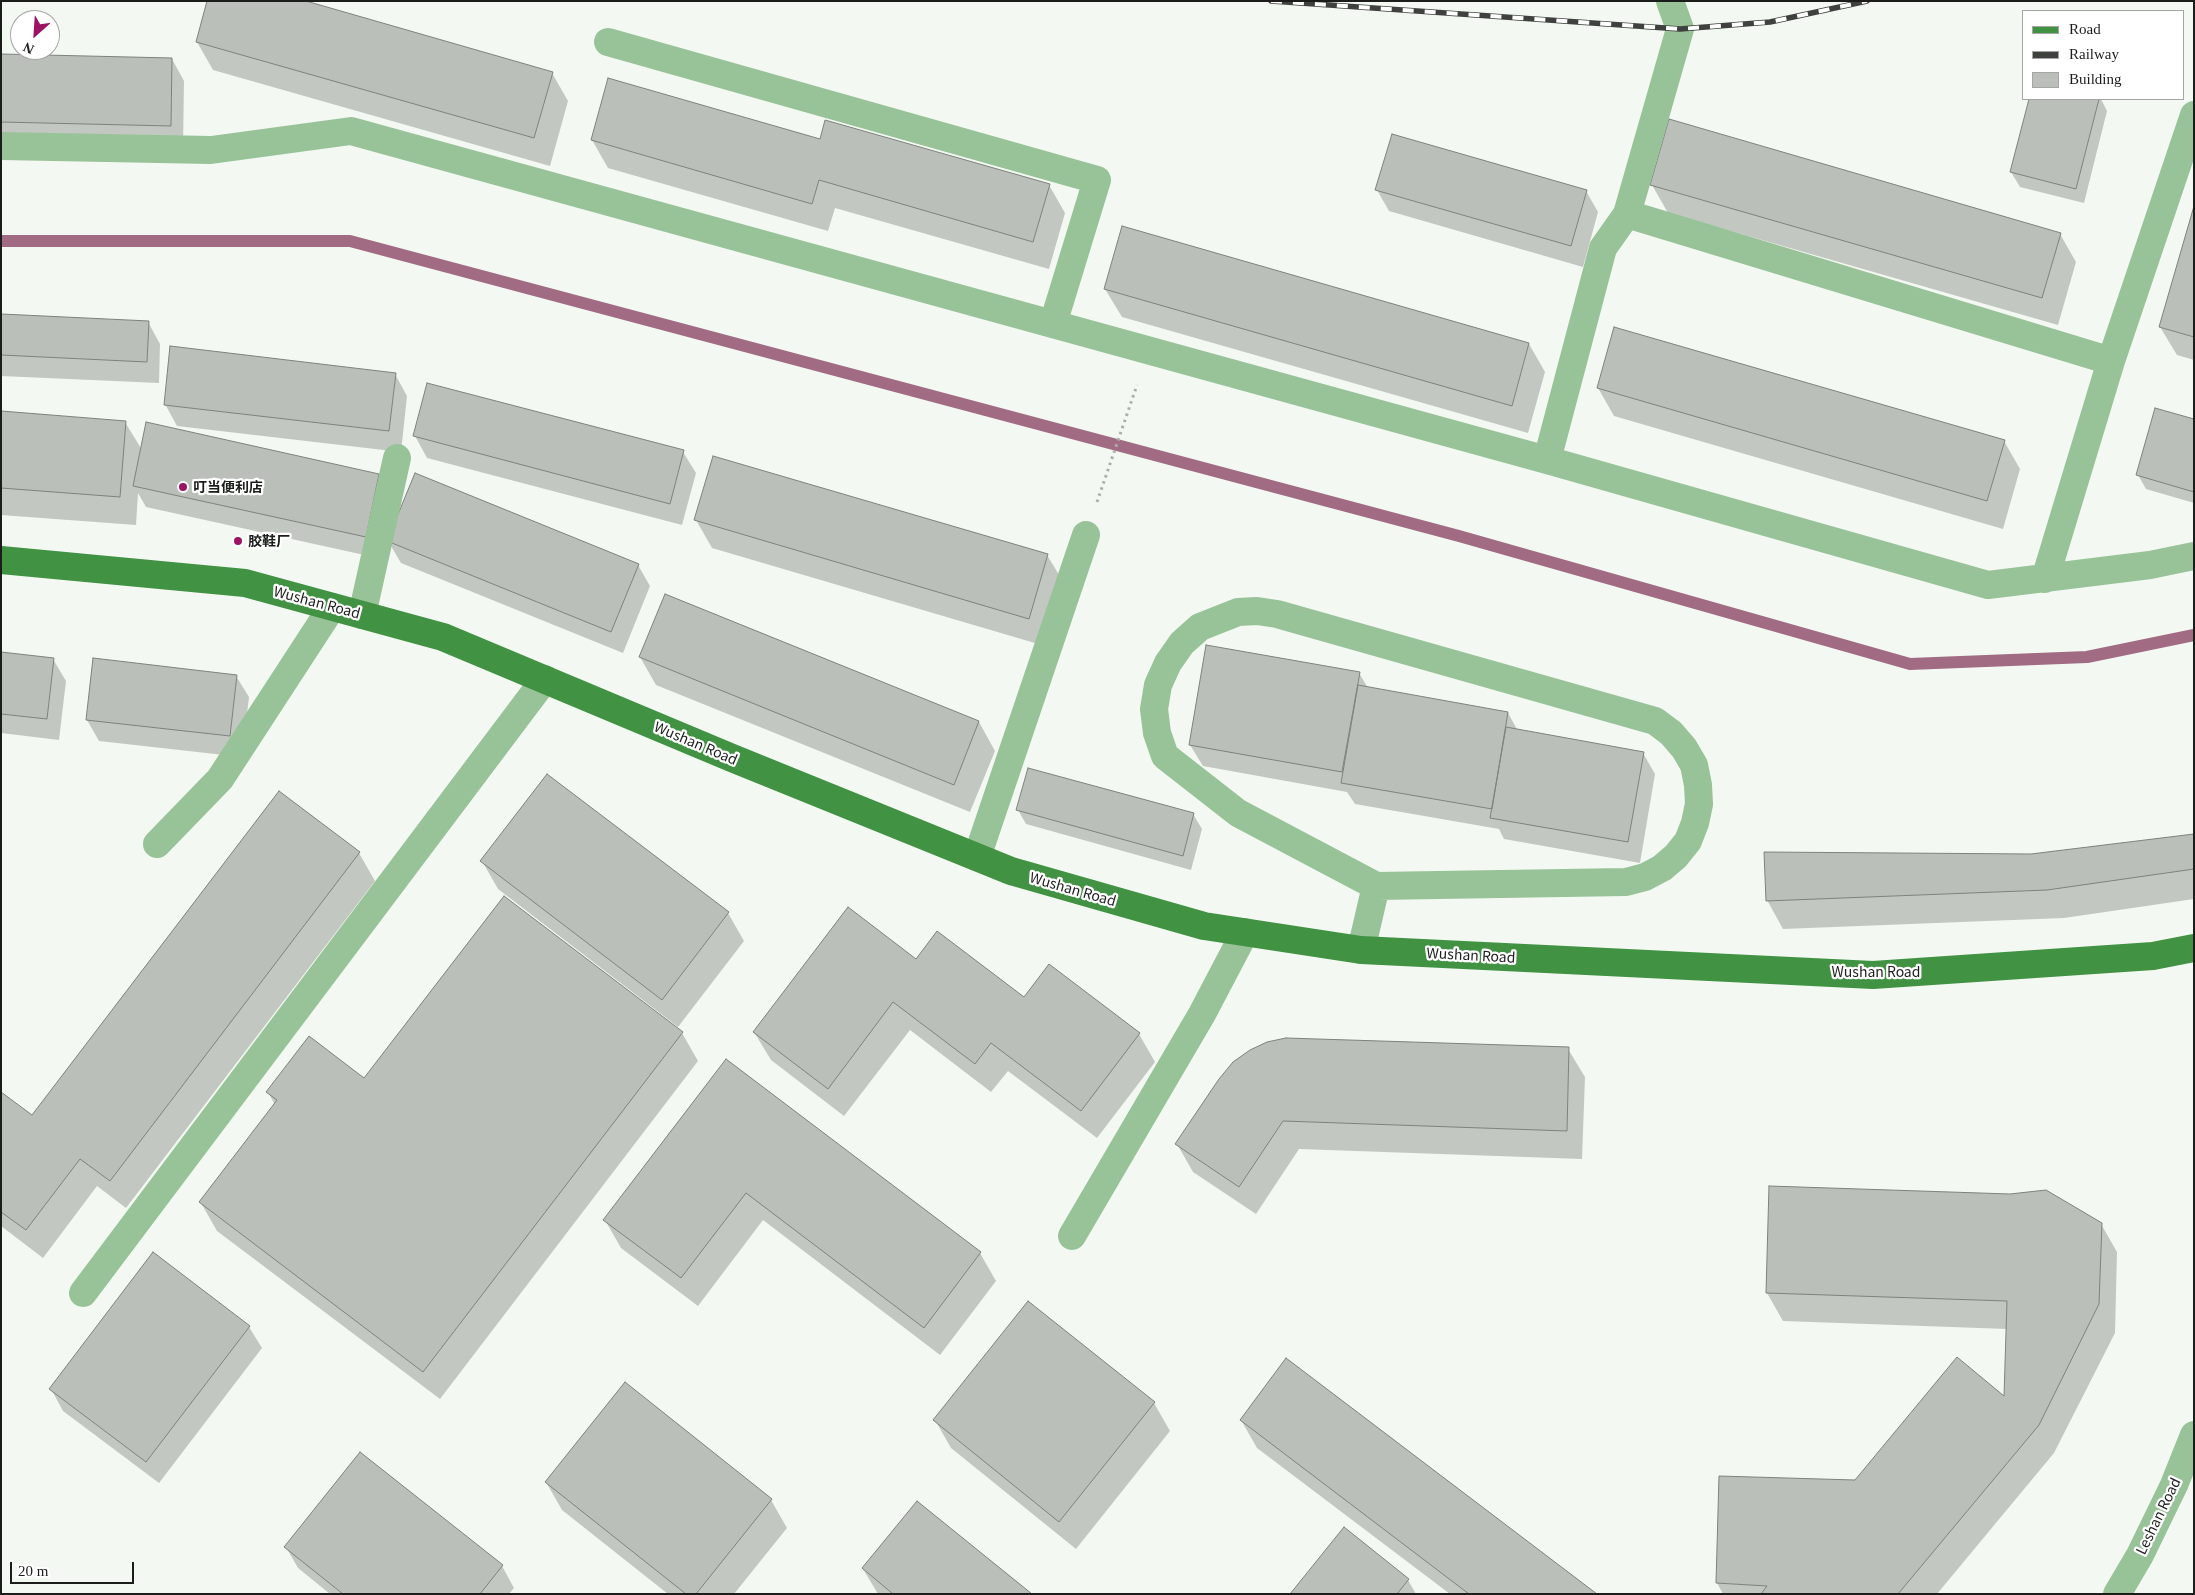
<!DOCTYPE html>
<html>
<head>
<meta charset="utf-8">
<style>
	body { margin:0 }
	#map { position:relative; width:2195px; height:1595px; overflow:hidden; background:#f3f9f2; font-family:Georgia,serif }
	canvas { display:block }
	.frame { position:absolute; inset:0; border:2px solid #1b1d1b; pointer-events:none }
	.legend { position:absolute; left:2022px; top:10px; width:162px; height:90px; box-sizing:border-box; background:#fff; border:1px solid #a4a5a4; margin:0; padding:6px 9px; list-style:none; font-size:15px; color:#1b1d1b }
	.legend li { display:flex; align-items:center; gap:10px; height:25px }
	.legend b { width:25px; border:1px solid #a4a5a4 }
	.north { position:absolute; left:10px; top:10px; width:50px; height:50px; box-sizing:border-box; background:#fff; border:1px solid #a4a5a4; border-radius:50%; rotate:206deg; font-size:14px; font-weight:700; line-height:20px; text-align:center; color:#1b1d1b }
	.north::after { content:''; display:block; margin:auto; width:18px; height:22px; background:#9c1363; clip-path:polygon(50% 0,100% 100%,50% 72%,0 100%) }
	.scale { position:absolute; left:10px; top:1562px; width:124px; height:22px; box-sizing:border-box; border:2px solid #1b1d1b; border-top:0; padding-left:6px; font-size:15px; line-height:18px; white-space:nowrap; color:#1b1d1b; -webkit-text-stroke:4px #fff; paint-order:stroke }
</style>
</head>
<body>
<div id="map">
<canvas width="2195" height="1595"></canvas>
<div class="frame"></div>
<ul class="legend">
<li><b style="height:6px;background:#419243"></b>Road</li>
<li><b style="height:6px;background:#3e413e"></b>Railway</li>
<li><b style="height:14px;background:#babfb9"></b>Building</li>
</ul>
<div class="north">N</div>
<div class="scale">20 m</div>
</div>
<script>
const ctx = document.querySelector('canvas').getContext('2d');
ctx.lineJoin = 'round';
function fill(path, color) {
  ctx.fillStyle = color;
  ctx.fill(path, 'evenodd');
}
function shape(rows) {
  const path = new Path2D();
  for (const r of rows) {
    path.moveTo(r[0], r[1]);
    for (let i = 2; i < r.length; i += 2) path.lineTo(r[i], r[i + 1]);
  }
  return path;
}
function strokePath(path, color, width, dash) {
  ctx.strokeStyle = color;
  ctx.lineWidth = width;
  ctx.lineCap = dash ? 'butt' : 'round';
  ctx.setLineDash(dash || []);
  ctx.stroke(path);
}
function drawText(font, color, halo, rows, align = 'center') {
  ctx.font = font + ' Georgia,"Noto Sans SC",serif';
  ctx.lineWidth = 4.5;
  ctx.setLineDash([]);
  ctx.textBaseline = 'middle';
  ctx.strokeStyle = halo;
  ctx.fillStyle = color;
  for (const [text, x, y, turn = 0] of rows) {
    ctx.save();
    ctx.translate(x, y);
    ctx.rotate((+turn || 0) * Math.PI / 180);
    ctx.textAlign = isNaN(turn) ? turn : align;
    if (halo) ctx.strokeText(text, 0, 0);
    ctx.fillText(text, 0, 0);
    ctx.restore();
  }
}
const shadow = shape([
	[197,42,552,73,568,101,550,166,213,70],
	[1,55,172,59,184,81,183,147,1,143],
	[2030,99,2101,99,2107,111,2084,203,2020,187,2011,172],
	[592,140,821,141,1049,185,1065,213,1049,269,835,208,828,231,608,168],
	[1652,185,2060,234,2076,262,2058,325,1668,213],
	[1377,190,1586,191,1598,212,1583,267,1389,211],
	[2194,210,2194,360,2177,355,2160,327],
	[1105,289,1529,344,1545,372,1528,433,1122,317],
	[1,315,148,322,160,344,159,383,1,376],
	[395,374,407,396,401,452,177,426,165,404],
	[1598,388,2004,441,2020,469,2003,529,1614,416],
	[1,412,125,422,142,450,379,475,391,497,378,558,146,507,138,493,136,525,1,515],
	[2194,421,2194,503,2146,489,2138,475],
	[415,436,683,452,696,473,682,525,427,458],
	[696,520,1047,555,1064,583,1045,646,712,548],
	[388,541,638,565,650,586,623,653,401,563],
	[665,596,979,722,995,751,970,812,656,685,640,657],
	[1,653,53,659,66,681,59,740,1,733],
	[1359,673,1368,688,1508,713,1518,731,1643,753,1655,774,1640,863,1504,839,1499,829,1355,804,1347,792,1203,766,1190,745],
	[236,676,249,697,242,757,99,741,87,720],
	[279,792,359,853,375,881,126,1208,97,1186,43,1258,1,1226,1,1094,32,1117],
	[1018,810,1193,814,1202,829,1191,870,1026,824],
	[2194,835,2194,899,2064,918,1783,929,1767,900,2031,855],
	[482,861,728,913,744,941,678,1027,498,889],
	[916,961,1024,999,1139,1034,1155,1062,1097,1138,1008,1071,991,1092,910,1030,844,1116,771,1060,754,1032],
	[682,1033,698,1061,440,1399,217,1231,201,1203,275,1105,268,1092],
	[1568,1049,1585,1077,1582,1159,1299,1149,1256,1214,1193,1172,1177,1144],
	[726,1060,980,1253,996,1281,940,1355,763,1220,698,1306,621,1248,605,1220],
	[2101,1224,2117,1252,2115,1333,2054,1453,1937,1594,1723,1594,1717,1583,1856,1481,2005,1398,2007,1329,1783,1321,1767,1293],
	[249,1327,262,1348,159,1483,63,1411,51,1389],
	[1154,1403,1170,1431,1076,1549,951,1448,935,1420],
	[1241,1420,1595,1594,1450,1594,1257,1448],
	[546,1482,771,1500,787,1528,734,1594,668,1594,562,1510],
	[286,1547,502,1566,514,1588,509,1594,330,1594,298,1568],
	[863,1569,1030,1594,878,1594],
	[1408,1580,1416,1594,1292,1594]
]);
const stream = shape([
	[1,241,350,241,1459,536,1910,664,2087,657,2194,635]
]);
const building = shape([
	[207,1,306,1,553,72,534,138,196,42,207,1],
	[1,54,172,58,171,126,1,122,1,54],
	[608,78,820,139,825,120,1050,184,1033,242,819,180,812,204,591,140,608,78],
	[2029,99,2099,99,2076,189,2010,172,2029,99],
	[1669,119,2061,233,2042,298,1650,185,1669,119],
	[1392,134,1587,190,1571,246,1375,190,1392,134],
	[2194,206,2194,337,2159,327,2194,206],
	[1122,226,1529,343,1512,406,1104,289,1122,226],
	[1,314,149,321,147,362,1,355,1,314],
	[1614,327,2005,440,1987,501,1597,388,1614,327],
	[170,346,396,373,389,431,164,405,170,346],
	[427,383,684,450,670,504,413,436,427,383],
	[2155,408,2194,419,2194,492,2136,475,2155,408],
	[1,411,126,421,120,497,1,488,1,411],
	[146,422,379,474,366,537,133,486,146,422],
	[713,456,1048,554,1029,619,694,520,713,456],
	[415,473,639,564,611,632,387,541,415,473],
	[665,594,979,721,954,785,639,657,665,594],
	[1206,645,1360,672,1342,772,1189,745,1206,645],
	[1,652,54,658,47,719,1,714,1,652],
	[93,658,237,675,230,736,86,720,93,658],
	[1358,685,1508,712,1492,809,1341,783,1358,685],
	[1506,727,1644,752,1628,842,1490,818,1506,727],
	[1028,768,1194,813,1183,856,1016,810,1028,768],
	[547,774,729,912,662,1000,480,861,547,774],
	[279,791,360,852,110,1181,80,1159,26,1230,1,1212,1,1092,32,1115,279,791],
	[2194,834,2194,869,2047,890,1766,901,1764,852,2031,854,2194,834],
	[504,896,683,1032,423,1372,199,1202,277,1100,266,1092,309,1036,364,1078,504,896],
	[848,907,916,959,937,931,1024,997,1049,964,1140,1033,1081,1111,991,1043,975,1064,893,1002,828,1089,753,1032,848,907],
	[1286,1038,1569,1047,1567,1131,1283,1121,1239,1187,1175,1144,1219,1079,1233,1062,1250,1050,1267,1042,1286,1038],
	[726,1059,981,1252,924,1328,746,1193,681,1278,603,1220,726,1059],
	[1769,1186,2010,1194,2046,1190,2102,1223,2099,1304,2039,1425,1898,1594,1761,1594,1767,1586,1716,1583,1719,1476,1855,1480,1957,1357,2004,1396,2007,1301,1766,1293,1769,1186],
	[153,1252,250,1326,146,1462,49,1389,153,1252],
	[1028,1301,1155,1402,1059,1522,933,1420,1028,1301],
	[1286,1358,1597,1594,1469,1594,1240,1420,1286,1358],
	[625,1382,772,1499,696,1594,686,1594,545,1482,625,1382],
	[360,1452,503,1565,480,1594,343,1594,284,1547,360,1452],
	[917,1501,1032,1594,893,1594,862,1568,917,1501],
	[1344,1527,1409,1579,1397,1594,1290,1594,1344,1527]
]);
const path = shape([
	[1097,502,1137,385]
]);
const minor = shape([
	[608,42,1097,180,1053,324],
	[1,146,211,150,351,131,1547,460,1988,585,2150,565,2194,556],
	[1627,214,1680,29,1670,1],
	[1547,460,1603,248,1627,214,2111,361],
	[2045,579,2111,361,2194,115],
	[362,615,397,458],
	[157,844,220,779,332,607],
	[977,857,1086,535],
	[1361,950,1376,886,1626,882,1645,877,1662,868,1676,856,1688,841,1695,823,1699,804,1698,785,1694,765,1684,748,1671,733,1655,721,1277,614,1257,611,1238,612,1200,627,1182,643,1168,663,1158,685,1154,709,1157,733,1165,756,1238,813,1376,886],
	[1072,1236,1202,1014,1245,932],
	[83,1293,545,679],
	[2117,1594,2140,1555,2174,1485,2194,1435]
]);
const major = shape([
	[1,560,245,583,443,637,732,758,1011,871,1204,926,1361,950,1873,975,2153,956,2194,948]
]);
const rail = shape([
	[1271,1,1680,29,1770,22,1867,1]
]);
const markers = [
	[183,487,5,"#9c1363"],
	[238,541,5,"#9c1363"]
];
const poiNames = [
	["叮当便利店",193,487],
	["胶鞋厂",248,541]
];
const streetNames = [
	["Wushan Road",317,602,15],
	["Wushan Road",696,743,23],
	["Wushan Road",1073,889,16],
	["Wushan Road",1471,955,3],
	["Wushan Road",1876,972],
	["Leshan Road",2158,1516,-64]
];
fill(shadow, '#0003');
strokePath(stream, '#a16b83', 12);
fill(building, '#babfb9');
strokePath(building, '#7c827c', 1);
strokePath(path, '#abafaa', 3, [2.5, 4]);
strokePath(minor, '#98c297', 28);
strokePath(major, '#419243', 28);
strokePath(rail, '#3e413e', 5.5);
strokePath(rail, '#fff', 4, [11]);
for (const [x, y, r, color] of markers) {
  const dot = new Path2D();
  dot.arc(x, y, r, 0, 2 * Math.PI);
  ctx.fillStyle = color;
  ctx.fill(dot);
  strokePath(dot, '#fff', 2);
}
drawText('bold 14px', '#1b1d1b', '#fff', poiNames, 'left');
drawText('14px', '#1b1d1b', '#fff', streetNames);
</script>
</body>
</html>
